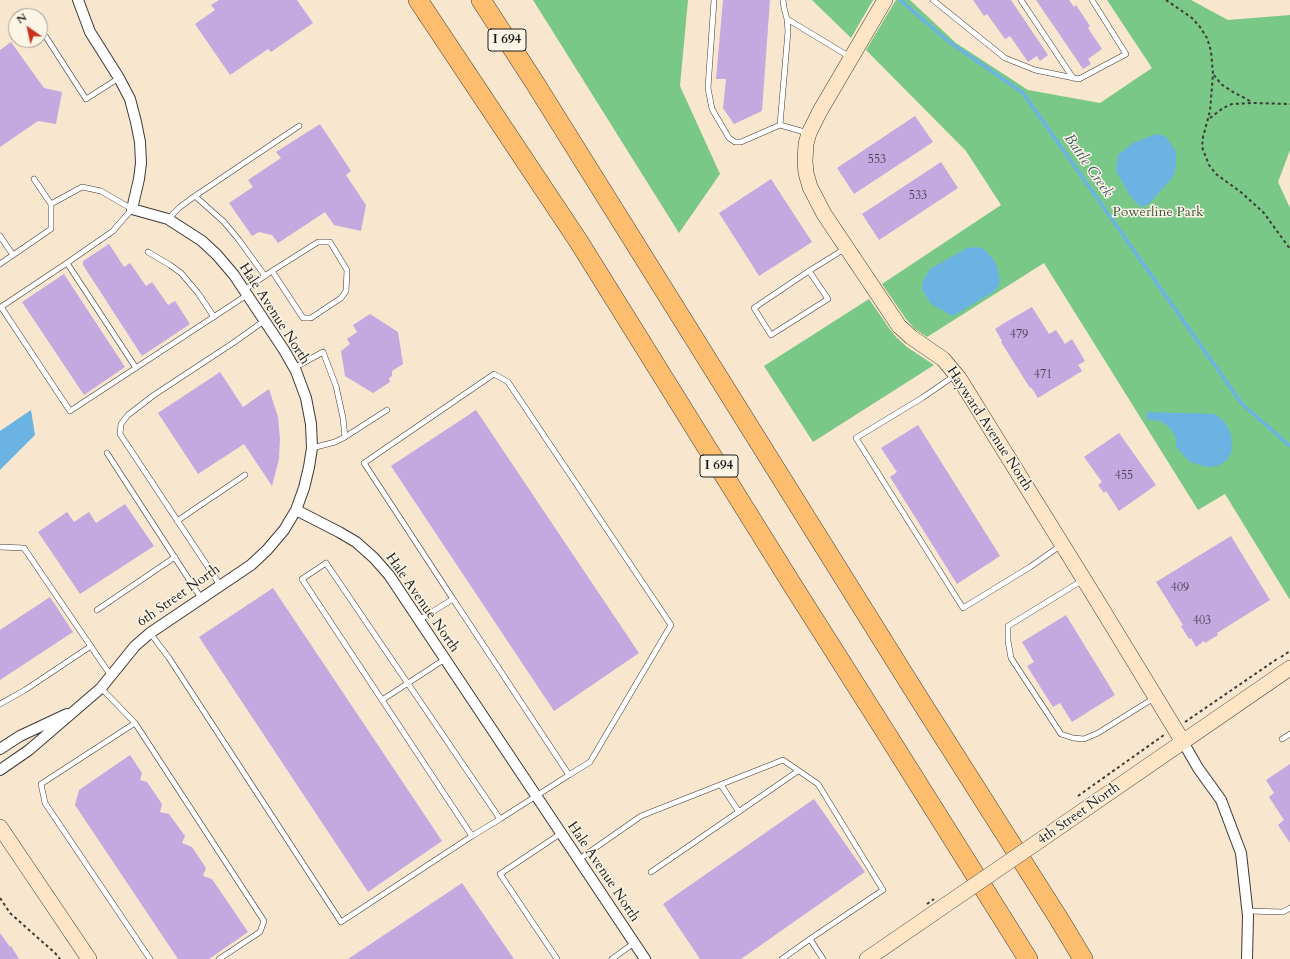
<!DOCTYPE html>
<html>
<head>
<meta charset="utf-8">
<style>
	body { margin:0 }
	#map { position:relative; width:1290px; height:959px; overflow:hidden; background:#f8e6ce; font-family:Cardo,serif }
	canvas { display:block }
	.north { position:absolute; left:8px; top:8px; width:40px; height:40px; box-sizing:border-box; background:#fcf5e5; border:1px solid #a29e95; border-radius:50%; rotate:326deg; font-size:11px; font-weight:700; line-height:16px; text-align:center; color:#1c1c1c }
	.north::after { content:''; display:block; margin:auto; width:14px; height:18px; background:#c8321e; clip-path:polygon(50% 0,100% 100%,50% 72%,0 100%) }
</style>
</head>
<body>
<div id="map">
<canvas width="1290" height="959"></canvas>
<div class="north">N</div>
</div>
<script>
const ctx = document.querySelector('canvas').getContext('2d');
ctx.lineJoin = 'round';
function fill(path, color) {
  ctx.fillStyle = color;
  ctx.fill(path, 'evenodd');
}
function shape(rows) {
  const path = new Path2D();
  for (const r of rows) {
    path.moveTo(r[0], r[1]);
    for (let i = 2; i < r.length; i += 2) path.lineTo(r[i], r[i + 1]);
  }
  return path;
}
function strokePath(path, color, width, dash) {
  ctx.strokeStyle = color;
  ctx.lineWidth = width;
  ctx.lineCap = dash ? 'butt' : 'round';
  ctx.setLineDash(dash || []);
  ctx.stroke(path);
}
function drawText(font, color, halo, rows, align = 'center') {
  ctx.font = font + ' Cardo,serif';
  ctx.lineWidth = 3;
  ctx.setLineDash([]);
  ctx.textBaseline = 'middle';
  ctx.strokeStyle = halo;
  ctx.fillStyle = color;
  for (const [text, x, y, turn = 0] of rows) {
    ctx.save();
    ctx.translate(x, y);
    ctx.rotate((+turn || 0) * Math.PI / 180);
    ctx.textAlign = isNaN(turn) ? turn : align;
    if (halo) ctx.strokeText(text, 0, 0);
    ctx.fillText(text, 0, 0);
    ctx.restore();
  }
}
const green = shape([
	[533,0,688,0,680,86,720,174,679,233],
	[812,0,873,0,851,38],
	[896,0,910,0,956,43,1028,90,1100,103,1152,68,1107,0,1191,0,1228,20,1290,15,1290,150,1278,182,1290,208,1290,600,1225,494,1198,510,1044,263,927,337,915,329,906,319,882,284,1001,205,966,151,866,50],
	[869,299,889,328,896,337,907,347,934,365,813,442,764,366]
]);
const water = shape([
	[1156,134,1165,136,1169,141,1176,152,1176,166,1173,177,1149,204,1141,207,1131,197,1116,171,1118,155,1133,143],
	[977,247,984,249,994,260,998,269,1000,283,995,291,953,316,931,304,922,289,922,283,930,269,967,248],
	[31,410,35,435,0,470,0,431],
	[1148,412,1215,414,1225,422,1231,434,1232,450,1228,459,1218,466,1207,467,1190,462,1176,447,1176,438,1171,429,1161,421,1148,420,1146,416]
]);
const stream = shape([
	[900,0,948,41,1023,93,1242,404,1290,446]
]);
const building = shape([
	[219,0,297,0,313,23,271,52,268,49,230,75,195,24,215,10,211,5],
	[723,0,770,0,762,111,734,124,723,108,726,79,716,79],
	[973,0,1011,0,1048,55,1040,61,1037,56,1028,62,1010,36,1005,39,987,14,984,16],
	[1036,0,1069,0,1074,7,1076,5,1090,26,1088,28,1102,49,1088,59,1091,64,1083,69],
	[11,42,44,88,62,92,56,124,38,121,0,147,0,50],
	[915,116,933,142,854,194,837,168],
	[320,124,351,171,346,175,366,205,361,231,334,225,325,212,278,243,272,235,259,232,252,236,229,203,253,187,248,180,281,158,276,152],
	[941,162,958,188,879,240,862,214],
	[771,179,812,242,759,276,719,213],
	[109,244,124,267,130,263,146,286,152,282,168,305,175,301,190,324,142,356,83,265,83,261],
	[64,274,125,367,84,395,22,302],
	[1032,307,1049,334,1056,330,1065,344,1072,339,1085,361,1078,365,1082,371,1038,398,1031,387,1030,388,1001,342,1002,341,995,329,1006,322],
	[370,314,398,332,403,364,392,371,392,376,389,378,390,382,373,393,345,376,341,351,350,344,347,339,357,332,353,325],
	[220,372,243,407,269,389,278,417,280,438,279,459,272,486,244,444,198,474,158,413],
	[476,410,639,653,554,711,391,466],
	[918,425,1000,556,957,584,890,477,897,472,881,448],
	[1119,433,1156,485,1119,511,1106,491,1104,493,1098,485,1102,482,1084,457],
	[125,504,154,546,80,594,38,532,67,512,74,522,89,512,96,523],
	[1231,536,1270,600,1217,633,1218,635,1205,643,1204,641,1196,647,1191,638,1189,639,1181,626,1183,625,1156,582],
	[273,588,442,841,368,892,199,637],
	[50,597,73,632,0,680,0,630],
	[1066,615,1115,695,1072,722,1060,703,1053,707,1027,666,1034,662,1022,642],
	[130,755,142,773,140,780,147,782,162,804,160,812,169,814,185,836,182,843,192,847,206,868,203,876,212,879,248,932,209,959,178,959,75,805,79,790],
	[1290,764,1290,843,1278,825,1284,820,1269,797,1274,793,1266,780],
	[814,799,865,872,741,959,700,959,663,904],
	[462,883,514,959,348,959],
	[0,933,10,947,11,946,19,959,0,959]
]);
const path = shape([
	[1166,0,1192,18,1200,27,1207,38,1211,51,1213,74,1210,111,1203,137,1202,147,1209,165,1216,174,1242,193,1264,213,1290,249],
	[1214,75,1221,84,1233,92,1252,102],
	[1210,118,1223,108,1232,104,1253,103,1290,104],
	[1281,657,1290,651],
	[1185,722,1277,659],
	[1078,796,1092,786,1164,735],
	[0,898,10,913,55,953,60,959]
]);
const lane = shape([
	[714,0,708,88,712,109,729,138,735,142,741,142,780,125,808,133],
	[933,0,1005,58,1035,70,1079,79,1126,54,1092,0],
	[1021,0,1073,78],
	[787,19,850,57],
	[46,37,86,99,119,78],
	[780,125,788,31,787,19,784,8,783,0],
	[195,196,224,222,239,240,265,276],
	[51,204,82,187,101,191,132,209,113,231,67,263,1,307,70,411,247,295],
	[168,219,180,207,195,196,299,126],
	[0,236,13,255],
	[148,252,170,265,181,273,198,293,214,317],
	[67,263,136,368],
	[0,264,51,229,51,204,34,179],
	[809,271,828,299,771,335,754,308,809,271,846,248],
	[244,290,272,271,318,242,330,242,347,270,346,291,341,298,311,318,303,318,272,271],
	[294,368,323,352,336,386,343,418,345,437],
	[954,376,922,398,856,438,963,608,1030,567,1060,546],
	[312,448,335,442,345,437,387,410],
	[107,453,201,598],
	[177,521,245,475],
	[0,547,24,548,111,676],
	[1083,580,1008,626,1008,641,1011,658,1061,734,1073,738,1084,739,1098,733,1154,698],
	[220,585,120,434,121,424,128,415,154,395,233,343,264,321],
	[97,610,175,557],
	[419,620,453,599,364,463,494,374,508,382,671,625,590,762,569,775,453,599],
	[150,633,169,658,341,922,472,836,302,579,326,563,500,819,472,836],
	[101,688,135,723,264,921,260,932,219,959],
	[382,700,445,659],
	[0,704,25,690,91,646],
	[135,723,41,784,45,803,150,959],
	[1282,739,1290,734],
	[721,785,739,812],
	[500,819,569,775],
	[578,860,641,816,783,760,818,784,883,890,810,939,823,959],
	[651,872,798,771],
	[1248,911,1283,912,1290,908],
	[557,959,500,874,560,834],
	[612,959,634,943],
	[782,959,810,939]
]);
const street = shape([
	[296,510,339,532,356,542,374,558,389,575,645,959],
	[1183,742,1198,768,1221,800,1241,853,1248,916,1247,959],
	[0,749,20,736,67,714],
	[0,770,29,750,101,688,135,646,150,633,251,565,267,550,284,530,296,510,304,488,309,467,312,448,311,424,306,398,296,371,284,350,234,275,217,255,202,241,168,219,132,209,139,179,141,163,140,142,136,122,130,99,119,78,90,32,78,0]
]);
const secondary = shape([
	[885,0,820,111,809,133,806,144,805,161,806,173,810,187,824,214,899,326,911,337,943,359,959,378,1096,599,1183,742],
	[0,827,89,959],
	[1042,839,1290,668],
	[867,959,947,904]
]);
const highway = shape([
	[418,0,579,242,793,586,883,728,1028,959],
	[481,0,533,80,913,689,1059,919,1083,959]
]);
const pathBridge = shape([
	[927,904,934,899]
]);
const secondaryBridge = shape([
	[947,904,1042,839]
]);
const numberNames = [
	["553",877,160],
	["533",918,196],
	["479",1019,335],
	["471",1043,375],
	["455",1124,476],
	["409",1180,588],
	["403",1202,621]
];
const shields = [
	[507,40,38],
	[719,466,38]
];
const shieldNames = [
	["I 694",507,40],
	["I 694",719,466]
];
const parkNames = [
	["Powerline Park",1158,213]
];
const streetNames = [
	["Hale Avenue North",274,314,57],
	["Hayward Avenue North",989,429,57],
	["6th Street North",179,596,-35],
	["Hale Avenue North",422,603,55],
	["4th Street North",1079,814,-35],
	["Hale Avenue North",603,872,56]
];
const waterNames = [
	["Battle Creek",1088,166,55]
];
fill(green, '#79c888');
fill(water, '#6bb3e3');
strokePath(stream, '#6bb3e3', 3.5);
fill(building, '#c4a8e0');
strokePath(lane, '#3d3a37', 6);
strokePath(street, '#3d3a37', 12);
strokePath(secondary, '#3d3a37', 16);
strokePath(highway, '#3d3a37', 20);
strokePath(path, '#3d3a37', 2, [3, 3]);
strokePath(lane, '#fff', 5);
strokePath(street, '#fff', 10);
strokePath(secondary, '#fee5c5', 15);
strokePath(highway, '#fcbd6f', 19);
strokePath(secondaryBridge, '#3d3a37', 16, []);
strokePath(pathBridge, '#3d3a37', 2, [3, 3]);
strokePath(secondaryBridge, '#fee5c5', 15);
drawText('12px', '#463f4d', null, numberNames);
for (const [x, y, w] of shields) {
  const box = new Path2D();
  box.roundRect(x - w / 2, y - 11, w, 22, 3);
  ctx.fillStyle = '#fcf5e5';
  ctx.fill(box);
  strokePath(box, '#1c1c1c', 1);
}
drawText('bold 13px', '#1c1c1c', null, shieldNames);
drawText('14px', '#3d5842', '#fcf5e5', parkNames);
drawText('14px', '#1c1c1c', '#fcf5e5', streetNames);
drawText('italic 15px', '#3c586c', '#fcf5e5', waterNames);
</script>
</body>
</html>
